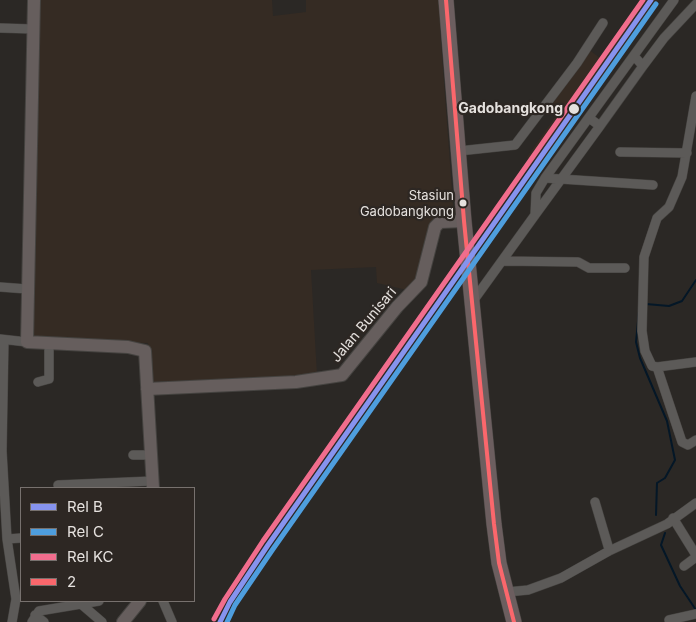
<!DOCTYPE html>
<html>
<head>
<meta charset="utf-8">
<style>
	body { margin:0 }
	#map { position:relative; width:696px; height:622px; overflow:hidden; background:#2b2825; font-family:Inter,sans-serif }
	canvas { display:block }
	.legend { position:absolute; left:20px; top:487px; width:175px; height:115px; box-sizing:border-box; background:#2d2723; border:1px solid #77716e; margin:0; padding:6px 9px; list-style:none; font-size:15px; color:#e5e1de }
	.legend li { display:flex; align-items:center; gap:10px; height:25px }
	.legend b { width:25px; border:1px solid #77716e }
</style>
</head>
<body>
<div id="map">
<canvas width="696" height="622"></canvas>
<ul class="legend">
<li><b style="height:6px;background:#8693ee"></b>Rel B</li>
<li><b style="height:6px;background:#4e9ede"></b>Rel C</li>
<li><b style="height:6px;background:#f16d8d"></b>Rel KC</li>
<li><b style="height:6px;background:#fa676c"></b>2</li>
</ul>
</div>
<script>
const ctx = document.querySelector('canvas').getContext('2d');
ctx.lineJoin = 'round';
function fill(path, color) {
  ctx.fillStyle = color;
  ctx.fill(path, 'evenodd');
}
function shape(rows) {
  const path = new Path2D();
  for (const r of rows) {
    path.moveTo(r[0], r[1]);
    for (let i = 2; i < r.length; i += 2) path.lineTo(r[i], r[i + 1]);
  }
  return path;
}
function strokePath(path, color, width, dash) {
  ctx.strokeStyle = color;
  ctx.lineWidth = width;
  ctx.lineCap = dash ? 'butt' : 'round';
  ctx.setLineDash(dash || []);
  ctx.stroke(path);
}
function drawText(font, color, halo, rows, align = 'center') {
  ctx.font = font + ' Inter,sans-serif';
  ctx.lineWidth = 4.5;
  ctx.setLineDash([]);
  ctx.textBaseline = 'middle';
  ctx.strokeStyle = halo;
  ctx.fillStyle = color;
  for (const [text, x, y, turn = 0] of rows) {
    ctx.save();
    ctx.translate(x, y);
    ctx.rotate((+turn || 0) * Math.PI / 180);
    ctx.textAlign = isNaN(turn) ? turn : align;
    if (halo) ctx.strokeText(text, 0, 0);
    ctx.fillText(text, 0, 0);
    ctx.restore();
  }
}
const built = shape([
	[39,0,272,0,273,16,306,12,306,0,440,0,443,27,440,28,454,218,438,219,420,276,407,290,377,283,376,267,311,270,317,375,151,382,148,343,38,340,33,337],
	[641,0,659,0,542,167,527,157,558,113,548,106,588,49,600,58]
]);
const stream = shape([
	[646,304,669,306,682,301,696,280],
	[639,311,636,342,640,358,667,421,675,460,665,478,657,483,656,515],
	[665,533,661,545,680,586,696,610]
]);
const street = shape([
	[0,28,33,29],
	[643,66,664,38,696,4],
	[696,96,682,177,669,207,657,218,644,257,642,331,645,351,652,366,657,367,682,442,688,445,696,440],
	[600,126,643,66,634,56],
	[459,151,515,145,577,63,603,23],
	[620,152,687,153],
	[545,178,653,185],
	[535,215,600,126,589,118],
	[503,261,578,262,589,268,625,268],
	[0,287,27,289],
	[473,301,535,215,536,193,545,178,674,0],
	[0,339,27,342],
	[4,340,2,451,7,539,16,599,12,622],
	[657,367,696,362],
	[38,382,49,379,49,343],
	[133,455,150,455],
	[58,485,152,481],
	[595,502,608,546],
	[673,518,696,555],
	[7,539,21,538],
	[684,566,696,557],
	[507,592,528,590,561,578,609,551,667,524,696,503],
	[163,601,172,622],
	[81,604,102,622],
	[35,615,44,622],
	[669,620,696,614],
	[32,622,39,611,99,601]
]);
const secondary = shape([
	[34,0,27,342,128,347,145,351,153,488],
	[147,389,296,382,342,375,397,307,421,282,435,227,440,222,464,221],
	[123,622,140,601]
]);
const highway = shape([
	[446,0,464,221,494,524,499,563,514,622]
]);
const bus1 = shape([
	[446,0,464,221,494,524,499,563,514,622]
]);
const rail1 = shape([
	[220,622,230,602,268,545,651,0]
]);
const rail2 = shape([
	[227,622,235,605,273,549,656,4]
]);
const rail3 = shape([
	[214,619,225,599,263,541,643,0]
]);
const markers = [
	[574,109,6,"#e5e1de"],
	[463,203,4.5,"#e5e1de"]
];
const busNames = [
	["Stasiun",454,196],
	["Gadobangkong",454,212]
];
const stopNames = [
	["Gadobangkong",563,109]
];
const streetNames = [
	["Jalan Bunisari",364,325,-50]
];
fill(built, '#352b23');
strokePath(stream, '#041727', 2);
strokePath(street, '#454340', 10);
strokePath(secondary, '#454340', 14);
strokePath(highway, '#454340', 16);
strokePath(street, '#5c5a58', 9);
strokePath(secondary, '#665e5d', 12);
strokePath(highway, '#6c5e5f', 15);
strokePath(bus1, '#fa676c', 4);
strokePath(rail1, '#8693ee', 5);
strokePath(rail2, '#4e9ede', 5);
strokePath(rail3, '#f16d8d', 5);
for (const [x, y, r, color] of markers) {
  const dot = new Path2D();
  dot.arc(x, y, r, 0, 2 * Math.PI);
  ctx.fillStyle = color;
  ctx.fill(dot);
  strokePath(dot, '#2d2723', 2);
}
drawText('13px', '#e5e1de', '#2d2723', busNames, 'right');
drawText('bold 14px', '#e5e1de', '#2d2723', stopNames, 'right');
drawText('14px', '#e5e1de', '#2d2723', streetNames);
</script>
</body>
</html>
